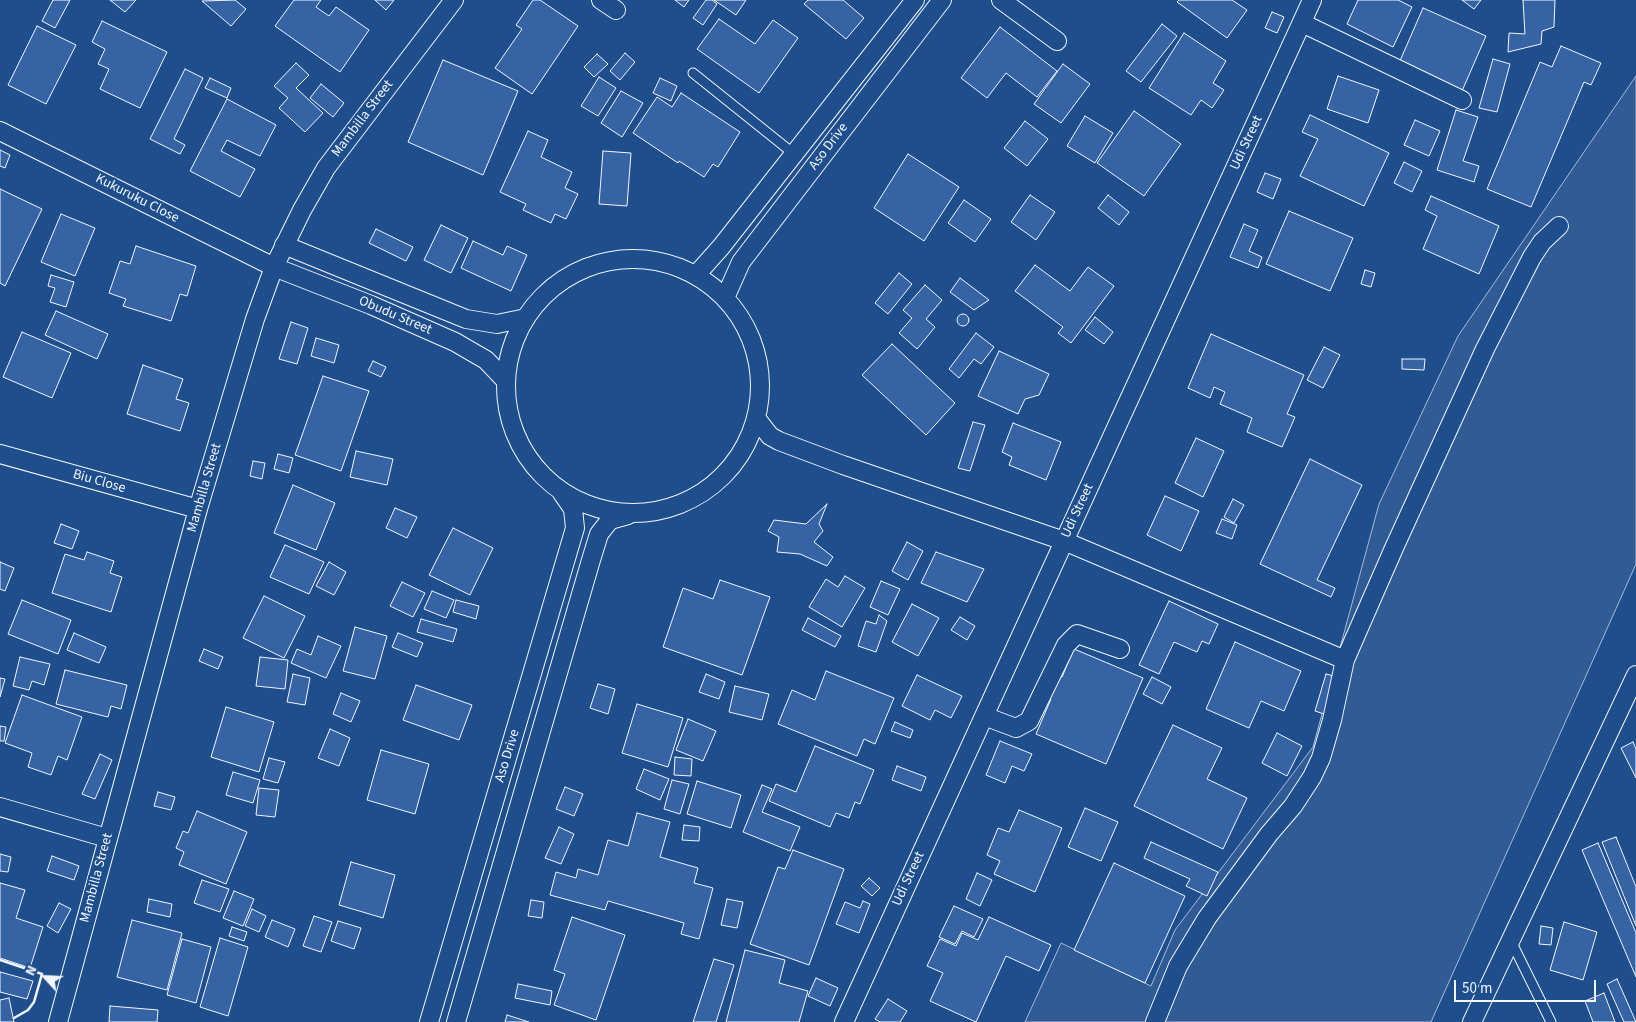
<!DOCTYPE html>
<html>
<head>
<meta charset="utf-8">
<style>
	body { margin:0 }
	#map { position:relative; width:1636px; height:1022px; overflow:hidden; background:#1f4e8c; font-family:"Source Sans 3",sans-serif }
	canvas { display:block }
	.north { position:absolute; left:20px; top:952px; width:50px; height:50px; -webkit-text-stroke:4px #1f4e8c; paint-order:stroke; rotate:295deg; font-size:14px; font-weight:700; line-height:20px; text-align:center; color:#f2f6ff }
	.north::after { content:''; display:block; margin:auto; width:18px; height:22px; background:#f2f6ff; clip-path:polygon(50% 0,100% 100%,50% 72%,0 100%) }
	.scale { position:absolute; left:1454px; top:980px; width:142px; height:22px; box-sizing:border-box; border:2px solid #f2f6ff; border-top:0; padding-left:6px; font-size:15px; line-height:18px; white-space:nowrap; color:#f2f6ff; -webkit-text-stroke:4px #1f4e8c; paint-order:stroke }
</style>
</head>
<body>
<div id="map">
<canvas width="1636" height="1022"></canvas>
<div class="north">N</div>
<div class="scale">50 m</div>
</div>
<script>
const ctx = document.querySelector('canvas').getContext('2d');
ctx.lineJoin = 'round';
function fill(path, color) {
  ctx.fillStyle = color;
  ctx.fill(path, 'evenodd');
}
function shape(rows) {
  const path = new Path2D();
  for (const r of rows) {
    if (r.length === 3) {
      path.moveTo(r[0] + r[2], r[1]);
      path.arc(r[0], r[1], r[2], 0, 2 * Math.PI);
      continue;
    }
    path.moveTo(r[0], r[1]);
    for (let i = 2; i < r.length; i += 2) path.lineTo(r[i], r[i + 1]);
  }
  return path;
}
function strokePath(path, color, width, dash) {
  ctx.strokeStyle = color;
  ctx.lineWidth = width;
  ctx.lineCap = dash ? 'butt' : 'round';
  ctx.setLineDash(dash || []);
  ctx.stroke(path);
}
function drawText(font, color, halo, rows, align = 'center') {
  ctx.font = font + ' "Source Sans 3",sans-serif';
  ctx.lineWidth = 4;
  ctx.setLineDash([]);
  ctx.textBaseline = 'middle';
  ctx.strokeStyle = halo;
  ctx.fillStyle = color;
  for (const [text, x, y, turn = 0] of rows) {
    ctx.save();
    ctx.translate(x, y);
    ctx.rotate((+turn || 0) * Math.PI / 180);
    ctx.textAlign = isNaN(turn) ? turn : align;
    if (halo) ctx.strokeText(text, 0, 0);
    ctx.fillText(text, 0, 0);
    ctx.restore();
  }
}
const built = shape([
	[1636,76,1636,564,1431,1022,1025,1022,1061,943,1151,986,1175,930,1313,747,1379,504,1458,336,1636,76]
]);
const building = shape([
	[53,0,70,0,55,28,42,21,53,0],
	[110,0,136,0,125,12,110,0],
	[235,0,246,9,231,26,202,1,235,0],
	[294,0,321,0,316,7,329,16,336,7,369,30,340,72,275,26,294,0],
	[375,0,394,0,386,10,375,0],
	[533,0,540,0,578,26,532,94,495,68,522,29,516,25,533,0],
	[675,0,689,0,684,7,675,0],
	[706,0,712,0,717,4,703,25,693,18,706,0],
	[714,0,746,0,736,15,714,0],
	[808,0,843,0,864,18,846,39,804,4,808,0],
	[1179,0,1232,0,1247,10,1227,38,1177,2,1179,0],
	[1358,0,1398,0,1412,7,1393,47,1347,24,1358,0],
	[1462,0,1481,0,1474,9,1462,0],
	[1523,0,1555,0,1554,27,1542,31,1541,44,1508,52,1509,33,1525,34,1523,0],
	[1423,8,1486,36,1462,91,1399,63,1423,8],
	[1272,12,1284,17,1277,33,1265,28,1272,12],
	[719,19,755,44,773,20,798,38,759,93,697,49,719,19],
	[102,21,167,52,140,108,100,89,109,69,98,64,105,49,92,42,102,21],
	[1162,24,1177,36,1141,82,1126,71,1162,24],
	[37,26,76,45,46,104,8,85,37,26],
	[1000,27,1057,71,1037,97,1006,73,987,98,961,78,1000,27],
	[1184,33,1226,61,1213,83,1224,90,1212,108,1201,100,1191,115,1149,88,1184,33],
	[1561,46,1601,63,1591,85,1584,82,1531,207,1487,189,1540,62,1552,67,1561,46],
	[625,53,635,62,620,80,610,71,625,53],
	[597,54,608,64,594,77,584,67,597,54],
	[1493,59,1510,64,1497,112,1479,108,1493,59],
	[443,60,518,91,483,175,408,142,443,60],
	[296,63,309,75,296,88,323,113,305,132,279,108,288,98,274,86,296,63],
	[1063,64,1090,84,1061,123,1034,104,1063,64],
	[185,69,203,78,174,139,185,145,180,154,150,139,185,69],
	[1338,76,1379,90,1368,123,1327,109,1338,76],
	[599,77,616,88,598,116,581,106,599,77],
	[210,78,231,88,227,98,205,88,210,78],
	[660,78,677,86,671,101,653,93,660,78],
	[321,84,344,103,333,117,310,98,321,84],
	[621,91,643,103,622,137,601,123,621,91],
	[681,93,740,132,718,167,713,164,704,177,679,161,678,163,633,133,657,97,672,107,681,93],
	[227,99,276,125,260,156,227,140,221,151,255,169,240,197,190,171,227,99],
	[1456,110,1478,117,1463,161,1479,166,1474,182,1437,170,1456,110],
	[1134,111,1181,144,1144,196,1097,163,1134,111],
	[1310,115,1389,153,1364,206,1300,176,1318,139,1302,132,1310,115],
	[1085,116,1113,133,1095,163,1067,146,1085,116],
	[1415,120,1440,131,1429,156,1404,145,1415,120],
	[1025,121,1048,139,1027,166,1004,148,1025,121],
	[528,131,548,140,541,157,572,172,565,188,578,194,566,219,555,214,551,223,523,210,526,204,500,192,528,131],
	[0,150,10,155,5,168,0,166,0,150],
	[603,151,631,153,627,206,599,204,603,151],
	[908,154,959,187,924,241,874,208,908,154],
	[1404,162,1422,171,1412,192,1394,183,1404,162],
	[1265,173,1281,179,1273,199,1257,192,1265,173],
	[0,189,42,209,5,286,0,283,0,189],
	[1030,195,1055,212,1036,240,1011,222,1030,195],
	[1108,195,1129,212,1119,225,1098,208,1108,195],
	[1431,196,1499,226,1479,274,1423,249,1437,216,1425,210,1431,196],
	[964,200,991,219,975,242,948,223,964,200],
	[1289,211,1353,238,1330,291,1266,264,1289,211],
	[61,214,95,228,75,276,41,262,61,214],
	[1244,224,1258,230,1249,251,1262,257,1258,268,1230,257,1244,224],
	[441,225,468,238,451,273,424,260,441,225],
	[376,229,413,247,406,261,369,243,376,229],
	[473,241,503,255,507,246,527,255,511,291,461,268,473,241],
	[136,246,196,266,187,296,180,294,171,321,123,306,126,299,109,293,120,261,130,264,136,246],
	[1035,265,1070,291,1088,267,1114,286,1071,343,1058,333,1063,327,1015,291,1035,265],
	[1365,270,1375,273,1371,287,1361,284,1365,270],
	[899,273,912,284,888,314,875,303,899,273],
	[51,275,74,282,66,307,50,302,55,288,48,286,51,275],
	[960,278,989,300,974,310,950,292,960,278],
	[925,285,942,300,926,319,935,327,917,349,899,333,912,318,903,310,925,285],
	[56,311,108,334,97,359,45,335,56,311],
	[963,320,6],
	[1095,317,1113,332,1104,344,1085,330,1095,317],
	[291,322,308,328,297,364,279,359,291,322],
	[22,332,71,353,52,398,3,377,22,332],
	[976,333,994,347,981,364,974,359,959,378,949,369,976,333],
	[1211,334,1304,375,1287,414,1295,417,1282,447,1247,432,1252,418,1220,404,1225,392,1214,387,1210,398,1188,388,1211,334],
	[316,338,339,345,334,363,311,356,316,338],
	[892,344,955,403,926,435,862,375,892,344],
	[1324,347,1340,355,1323,388,1307,380,1324,347],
	[999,351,1049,374,1039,395,1025,399,1018,414,978,396,999,351],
	[1402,359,1425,359,1424,370,1402,369,1402,359],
	[373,361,386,367,381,377,368,371,373,361],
	[143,365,183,379,176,399,189,403,180,431,127,414,143,365],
	[323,376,369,391,341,471,295,455,323,376],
	[973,422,985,425,970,471,958,468,973,422],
	[1013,423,1061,442,1046,480,1009,465,1012,457,1002,452,1013,423],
	[1196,438,1224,451,1203,497,1175,483,1196,438],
	[356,451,393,459,387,485,350,477,356,451],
	[278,454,293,458,289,473,274,469,278,454],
	[1310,459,1362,485,1317,580,1335,588,1331,597,1260,564,1310,459],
	[253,461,265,463,262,479,250,476,253,461],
	[293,485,335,503,316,550,274,533,293,485],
	[1165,496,1199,511,1181,551,1147,535,1165,496],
	[1233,499,1244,505,1234,523,1224,517,1233,499],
	[827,504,819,524,823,531,814,542,833,557,827,566,800,554,777,552,779,537,768,531,774,520,806,524,827,504],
	[395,508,417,517,407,538,386,528,395,508],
	[1222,519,1237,525,1232,539,1216,533,1222,519],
	[61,524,79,531,72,549,54,543,61,524],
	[453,528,493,548,470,595,429,575,453,528],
	[907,542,923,551,908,580,892,571,907,542],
	[285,545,324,562,309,594,270,577,285,545],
	[87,552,114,561,110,573,122,577,111,612,52,593,65,554,84,560,87,552],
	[936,552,984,569,967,602,921,583,936,552],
	[0,562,14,568,5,591,0,589,0,562],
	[329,562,346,572,334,595,316,586,329,562],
	[845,576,865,588,842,627,809,607,826,579,838,587,845,576],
	[720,580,770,597,742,675,663,647,683,588,713,599,720,580],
	[881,581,900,589,888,615,870,607,881,581],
	[402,582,425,593,413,617,390,606,402,582],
	[432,591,454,600,446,618,424,609,432,591],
	[264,596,305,616,284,658,243,638,264,596],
	[22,600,71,620,58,654,8,634,22,600],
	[456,600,479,606,476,619,453,612,456,600],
	[1169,601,1218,624,1209,644,1202,641,1197,652,1174,642,1159,674,1139,665,1169,601],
	[912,604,939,618,918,656,892,642,912,604],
	[879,615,887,621,876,652,858,646,866,621,876,624,879,615],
	[960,617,975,626,967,640,951,630,960,617],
	[808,618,841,636,835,647,802,630,808,618],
	[421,619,457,629,453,642,417,632,421,619],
	[355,627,387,636,375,679,343,671,355,627],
	[74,633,106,647,99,663,67,650,74,633],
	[398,633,423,643,417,657,392,647,398,633],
	[318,636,341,646,326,678,291,663,297,649,311,655,318,636],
	[1235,642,1301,671,1284,711,1261,701,1249,728,1206,709,1235,642],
	[204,649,223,657,218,669,199,661,204,649],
	[1074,649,1143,678,1106,764,1036,734,1051,699,1038,694,1048,671,1062,677,1074,649],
	[20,657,50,664,44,685,32,681,29,690,13,686,20,657],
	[260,657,288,660,285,689,256,686,260,657],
	[65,670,127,685,121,709,111,706,108,717,56,704,65,670],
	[826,671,894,698,875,744,864,739,857,756,778,724,792,690,815,700,826,671],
	[293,674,310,678,305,705,287,702,293,674],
	[706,674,725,682,719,699,699,692,706,674],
	[1326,674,1338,677,1327,715,1315,711,1326,674],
	[917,675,962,696,951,718,935,710,930,720,902,706,917,675],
	[1152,677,1171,687,1162,704,1143,694,1152,677],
	[0,678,5,679,0,697,0,678],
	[598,684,615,689,608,714,590,708,598,684],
	[416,685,472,705,459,740,403,720,416,685],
	[735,686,769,694,762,720,729,712,735,686],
	[341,693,360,701,351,722,333,714,341,693],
	[22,695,82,717,67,760,58,756,51,775,28,767,32,753,5,743,22,695],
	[637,704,683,718,668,767,622,753,637,704],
	[226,707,274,722,259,772,211,757,226,707],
	[688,719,716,731,703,761,676,750,688,719],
	[895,722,913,730,910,738,891,731,895,722],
	[1173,725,1222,748,1207,779,1247,798,1223,849,1134,806,1173,725],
	[0,726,6,727,4,741,0,741,0,726],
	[330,729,350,738,339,766,318,758,330,729],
	[1277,733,1302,746,1287,776,1262,763,1277,733],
	[1000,741,1032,754,1024,771,1012,766,1005,783,986,775,1000,741],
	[1633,742,1636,749,1636,778,1621,748,1633,742],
	[815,746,874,770,860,804,855,802,849,818,836,813,830,827,769,801,776,784,796,792,815,746],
	[381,750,429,764,415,814,367,800,381,750],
	[100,754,112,760,95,799,82,794,100,754],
	[675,757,692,759,691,776,674,775,675,757],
	[269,758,285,762,278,783,263,779,269,758],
	[897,766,926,777,921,791,892,780,897,766],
	[644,769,669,779,660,800,636,789,644,769],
	[233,772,260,780,253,803,226,795,233,772],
	[672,780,689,784,680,814,664,809,672,780],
	[697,781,741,795,731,828,687,814,697,781],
	[762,785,772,789,762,812,800,827,790,851,743,832,762,785],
	[565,787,583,794,574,816,556,809,565,787],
	[259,788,279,790,275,817,256,815,259,788],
	[158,792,175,797,171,810,154,806,158,792],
	[1085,808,1118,822,1101,861,1068,847,1085,808],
	[1019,810,1062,828,1035,892,994,874,1000,861,987,855,998,828,1009,832,1019,810],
	[197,811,247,832,226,884,179,865,184,852,176,848,183,831,188,833,197,811],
	[637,813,670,822,660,857,698,868,694,883,713,888,699,939,681,934,684,923,608,901,605,910,550,895,556,872,576,878,578,869,598,875,608,840,628,846,637,813],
	[684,825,700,827,699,841,682,840,684,825],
	[559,827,574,834,561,864,545,858,559,827],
	[1616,837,1636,887,1636,926,1602,842,1616,837],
	[1151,842,1218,872,1207,896,1186,886,1190,879,1144,858,1151,842],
	[1598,843,1636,933,1636,977,1582,850,1598,843],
	[793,850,844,869,809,965,750,944,778,867,785,869,793,850],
	[0,854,11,857,8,872,0,871,0,854],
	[52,856,79,866,74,880,47,871,52,856],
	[351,862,395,875,383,918,339,905,351,862],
	[1114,863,1185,896,1145,983,1074,950,1114,863],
	[977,873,992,880,980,906,966,899,977,873],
	[869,878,880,888,872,896,861,886,869,878],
	[202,880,229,889,220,912,194,903,202,880],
	[0,883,25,890,16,918,43,927,30,968,0,958,0,883],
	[234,891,254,899,243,926,223,918,234,891],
	[149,899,172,904,170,917,147,912,149,899],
	[727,899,743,902,737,928,721,925,727,899],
	[531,900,544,902,542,918,528,916,531,900],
	[863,901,870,904,859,933,836,924,845,902,860,908,863,901],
	[59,903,71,909,58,933,47,926,59,903],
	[954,906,983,919,974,937,962,931,955,944,939,937,954,906],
	[252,909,266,916,259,932,245,926,252,909],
	[314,916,332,922,321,952,303,946,314,916],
	[572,917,625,935,596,1020,554,1005,565,974,554,970,572,917],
	[989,917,1051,945,1039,971,1006,956,976,1022,930,1001,943,973,927,966,940,939,956,946,962,933,978,940,989,917],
	[132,920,182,933,167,990,117,977,132,920],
	[272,920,295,929,288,947,265,937,272,920],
	[338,921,361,928,354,949,331,941,338,921],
	[1564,922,1597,932,1583,980,1550,970,1564,922],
	[1541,926,1553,928,1551,945,1539,944,1541,926],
	[232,927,247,932,244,941,229,936,232,927],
	[220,938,248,947,228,1016,200,1007,220,938],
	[182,939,211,947,196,1003,167,995,182,939],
	[745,950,785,960,779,983,808,991,799,1022,726,1022,745,950],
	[714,959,734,965,716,1022,693,1022,714,959],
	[0,972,33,981,27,999,0,992,0,972],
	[816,978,838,988,830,1006,808,996,816,978],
	[1617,979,1636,1022,1624,1022,1607,984,1617,979],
	[518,984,552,991,550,1005,515,998,518,984],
	[1604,993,1615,1022,1593,1022,1585,1001,1604,993],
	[9,998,14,1022,0,1022,0,1000,9,998],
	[888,999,907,1011,900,1022,880,1022,875,1019,888,999],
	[110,1006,158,1010,157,1022,109,1022,110,1006],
	[507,1015,529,1022,505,1022,507,1015]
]);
const lane = shape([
	[693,73,794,154],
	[1511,941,1551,1022]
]);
const street = shape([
	[601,0,616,10],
	[1001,0,1057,41],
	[1302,23,1462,100],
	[0,131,274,267,371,305,455,342,486,360,506,381],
	[284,245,466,319,497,324,526,318],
	[633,386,127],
	[696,275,721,247,915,0],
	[725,298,741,262,942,0],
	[756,418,770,436,779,441,843,465,1064,541,1345,660,1394,548,1485,349,1532,257,1542,242,1559,226],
	[0,454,198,509],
	[984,716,1016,728,1029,721,1066,645,1077,634,1120,649],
	[0,807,107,838],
	[58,1022,198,509,255,319,274,267,302,210,326,168,454,0],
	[429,1022,575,528,573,509,562,493],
	[456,1022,591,560,599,534,610,520,628,515],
	[844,1022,1312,0],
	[1155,1022,1178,966,1207,918,1269,834,1293,806,1312,777,1321,758,1332,720,1345,660],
	[1472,1022,1636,675]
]);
const wall = shape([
	[0,960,42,974,34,1002,28,1010,14,1018]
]);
const streetNames = [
	["Mambilla Street",363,119,-53],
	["Udi Street",1247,143,-65],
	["Aso Drive",829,147,-53],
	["Kukuruku Close",137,199,27],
	["Obudu Street",395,316,23],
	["Biu Close",99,482,16],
	["Mambilla Street",205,488,-74],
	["Udi Street",1078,511,-65],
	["Aso Drive",508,756,-73],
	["Mambilla Street",97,878,-75],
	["Udi Street",909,879,-65]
];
fill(built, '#305b95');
strokePath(built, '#a8bbd7', 1);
fill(building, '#3563a3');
strokePath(building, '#f2f6ff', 1);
strokePath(lane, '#f2f6ff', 11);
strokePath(street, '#f2f6ff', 20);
strokePath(lane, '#1f4e8c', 9);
strokePath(street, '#1f4e8c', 18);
strokePath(wall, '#f2f6ff', 2.5);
drawText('14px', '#f2f6ff', '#1f4e8c', streetNames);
</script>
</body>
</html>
